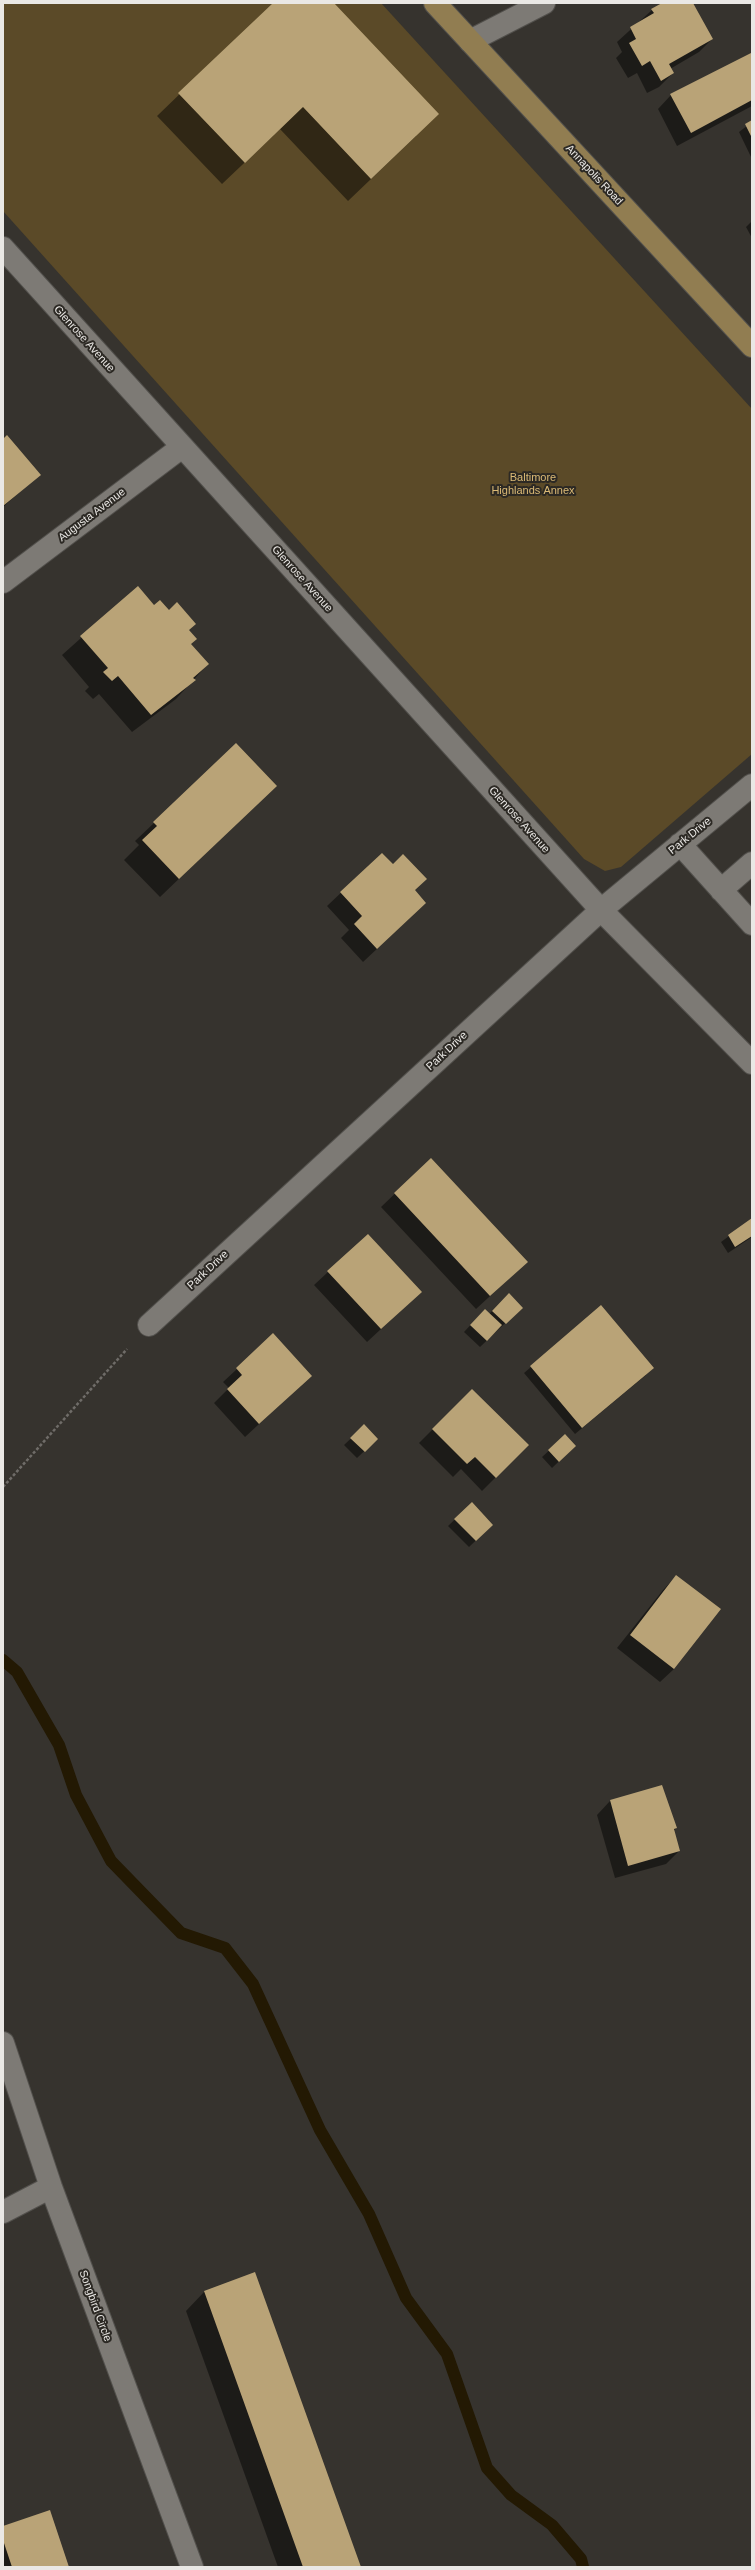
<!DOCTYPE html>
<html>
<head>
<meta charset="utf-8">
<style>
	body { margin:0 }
	#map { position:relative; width:755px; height:2570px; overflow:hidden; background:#36332e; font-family:Helvetica,sans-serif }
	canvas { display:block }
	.frame { position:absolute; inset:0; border:4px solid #eae8e5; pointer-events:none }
</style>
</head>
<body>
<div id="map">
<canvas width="755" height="2570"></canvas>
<div class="frame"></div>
</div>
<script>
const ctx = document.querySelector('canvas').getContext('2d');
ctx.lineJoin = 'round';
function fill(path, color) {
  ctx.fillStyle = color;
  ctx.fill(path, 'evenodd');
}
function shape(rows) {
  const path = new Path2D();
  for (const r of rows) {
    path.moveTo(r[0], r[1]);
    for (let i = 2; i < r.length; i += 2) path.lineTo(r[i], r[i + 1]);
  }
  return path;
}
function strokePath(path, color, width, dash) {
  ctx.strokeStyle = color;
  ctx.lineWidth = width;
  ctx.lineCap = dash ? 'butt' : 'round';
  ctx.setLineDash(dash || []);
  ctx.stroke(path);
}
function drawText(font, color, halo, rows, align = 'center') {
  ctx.font = font + ' Helvetica,sans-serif';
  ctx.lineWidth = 4;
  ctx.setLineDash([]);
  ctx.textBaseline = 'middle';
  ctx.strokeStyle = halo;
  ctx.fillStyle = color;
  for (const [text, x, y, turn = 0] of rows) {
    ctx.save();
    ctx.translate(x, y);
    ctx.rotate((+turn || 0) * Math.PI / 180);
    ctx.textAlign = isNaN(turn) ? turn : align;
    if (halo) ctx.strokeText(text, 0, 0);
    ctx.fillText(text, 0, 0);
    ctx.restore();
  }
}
const green = shape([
	[3,3,381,3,752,409,752,754,621,867,605,871,584,859,3,211]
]);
const shadow = shape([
	[274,3,333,3,416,136,348,201,280,129,222,184,157,116],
	[664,3,692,3,712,39,699,52,670,69,673,73,659,87,647,93,637,73,628,78,616,58,622,52,617,42,652,10],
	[750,54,752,106,677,146,658,109,671,95],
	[752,122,752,159,739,132],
	[752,221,752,238,746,227],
	[3,440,40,474,3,507],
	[138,587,154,606,188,630,190,644,208,664,176,699,132,732,99,694,93,699,85,691,89,687,62,655],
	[257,804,160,897,124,860,139,845,135,841,154,823],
	[382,854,414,891,412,916,363,962,341,938,349,930,327,906],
	[431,1159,513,1275,476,1309,381,1207],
	[752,1219,752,1237,728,1253,721,1242],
	[328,1272,407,1305,367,1342,314,1285],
	[509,1295,521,1308,480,1347,464,1332,478,1317,489,1314],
	[531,1367,646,1375,575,1434,524,1373],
	[237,1369,297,1389,245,1437,214,1403,229,1388,223,1382],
	[472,1390,528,1445,482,1491,461,1469,453,1477,419,1443],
	[364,1426,377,1439,357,1458,344,1445],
	[565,1436,575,1446,552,1468,542,1457],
	[472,1503,492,1525,469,1547,448,1526],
	[676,1576,674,1669,660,1682,617,1648,663,1590],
	[610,1801,676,1828,674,1831,679,1851,666,1864,615,1878,597,1815],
	[255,2274,360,2567,278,2567,186,2311,204,2292],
	[3,2527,67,2567,3,2567]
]);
const stream = shape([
	[3,1660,17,1672,59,1745,76,1795,111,1861,181,1933,225,1948,253,1984,320,2130,369,2214,406,2298,447,2354,487,2468,511,2495,552,2525,581,2559,583,2567]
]);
const building = shape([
	[273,3,334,3,439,114,371,179,303,107,245,163,178,93],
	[662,3,693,3,713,39,669,64,674,73,661,81,650,61,642,66,629,43,636,39,630,27,654,13,651,9],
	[751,53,752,100,691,133,670,94],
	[752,120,752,138,745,124],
	[7,435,41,475,3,506,3,439],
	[138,586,154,605,160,600,169,610,177,602,196,624,189,630,197,639,191,644,209,664,193,678,196,680,151,715,118,676,112,681,103,672,108,668,80,636],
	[236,743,277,786,179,879,142,840,157,826,153,822],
	[382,853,393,864,403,854,427,879,415,890,426,903,377,949,354,924,362,916,340,892],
	[431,1158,528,1262,490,1296,394,1193],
	[752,1218,752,1236,735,1247,728,1235],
	[368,1234,422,1292,381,1329,327,1271],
	[509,1293,523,1308,506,1324,492,1311],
	[601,1305,654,1368,582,1428,530,1366],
	[485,1309,502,1325,487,1341,470,1325],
	[273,1333,312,1376,259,1424,227,1389,242,1375,236,1368],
	[472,1389,529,1445,496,1478,475,1457,467,1464,432,1429],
	[364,1424,378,1439,365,1452,350,1438],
	[565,1434,576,1446,559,1462,548,1450],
	[472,1502,493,1525,476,1541,454,1519],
	[676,1575,721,1609,674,1669,630,1635],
	[662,1785,677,1828,674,1829,680,1851,628,1866,610,1800],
	[255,2272,361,2567,303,2567,204,2291],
	[50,2510,69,2567,12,2567,3,2540,3,2526]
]);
const path = shape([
	[3,1487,127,1349]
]);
const minor = shape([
	[470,41,544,3],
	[3,248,601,910,752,1063],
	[3,582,182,447],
	[680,844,752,924],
	[721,890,752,863],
	[149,1325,601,910,752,785],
	[3,2043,51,2187,192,2567],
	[3,2212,51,2187]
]);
const major = shape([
	[435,3,752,346]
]);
const streetNames = [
	["Annapolis Road",594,175,47],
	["Glenrose Avenue",84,339,48],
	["Augusta Avenue",92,515,-37],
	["Glenrose Avenue",302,579,48],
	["Glenrose Avenue",519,820,48],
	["Park Drive",690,836,-39],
	["Park Drive",447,1051,-43],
	["Park Drive",208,1270,-43],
	["Songbird Circle",95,2306,70]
];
const parkNames = [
	["Baltimore",533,478],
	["Highlands Annex",533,491]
];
fill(green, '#5b4a28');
fill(shadow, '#0007');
strokePath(stream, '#231903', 12);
fill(building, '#b9a377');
strokePath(minor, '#52504c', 24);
strokePath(major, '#52504c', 24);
strokePath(path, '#6f6c68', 2.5, [3, 2]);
strokePath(minor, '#7d7a75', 22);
strokePath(major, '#917d51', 22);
drawText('11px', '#eae8e5', '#2c2924', streetNames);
drawText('11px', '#dbba76', '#2c2924', parkNames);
</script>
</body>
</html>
